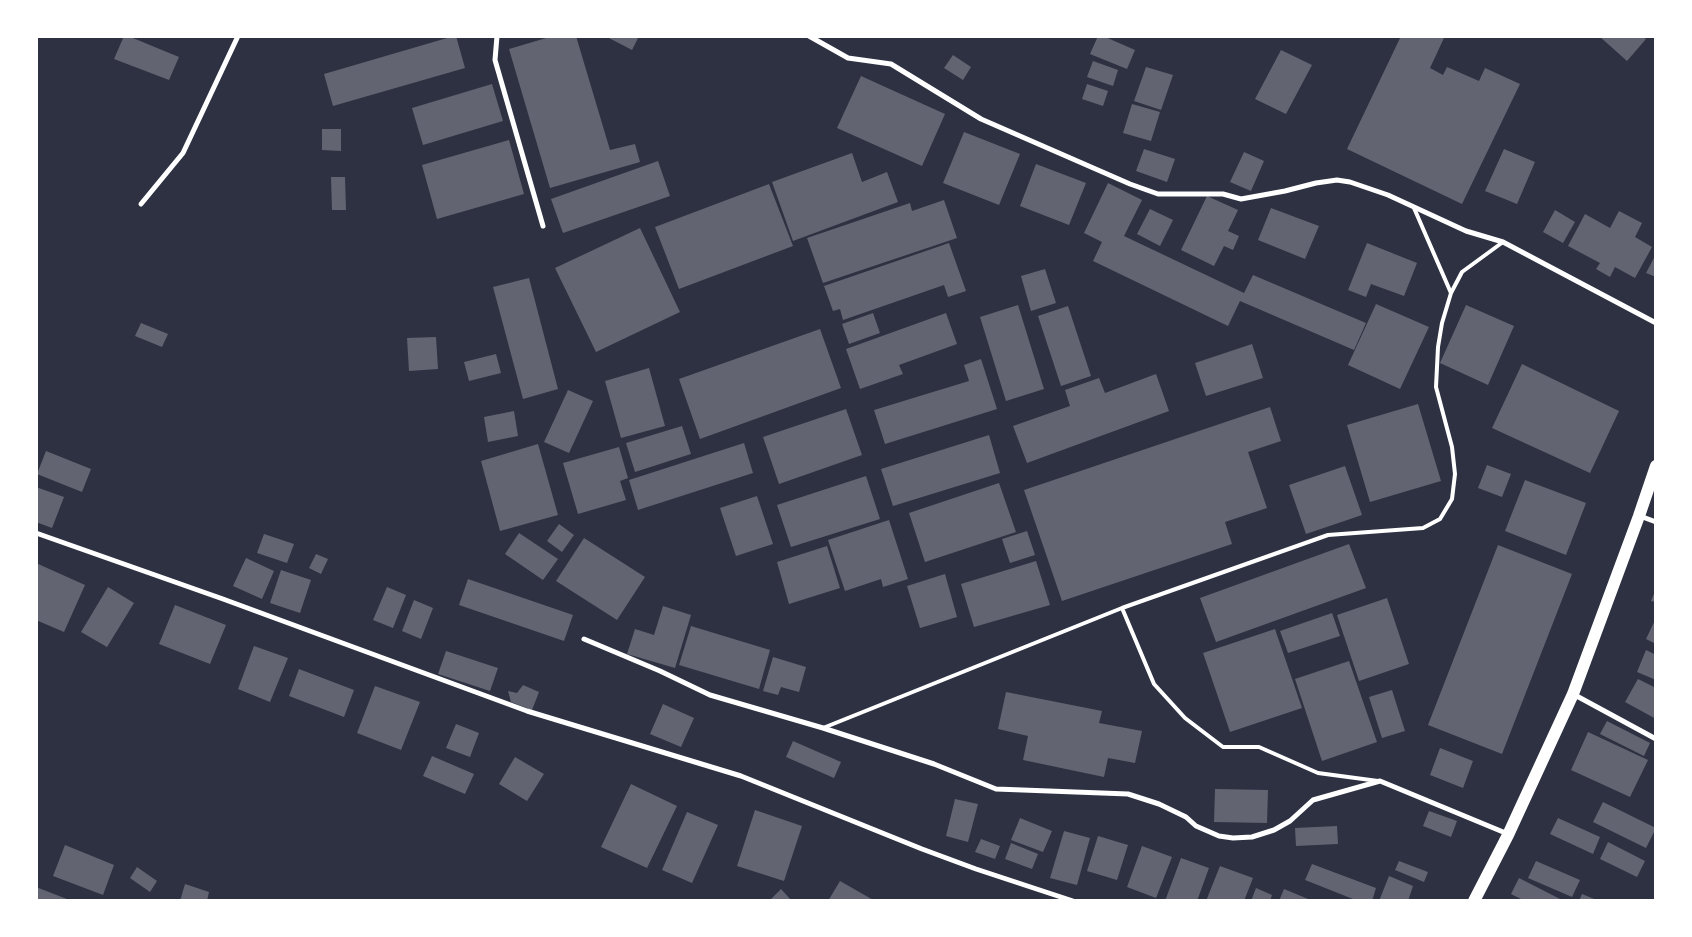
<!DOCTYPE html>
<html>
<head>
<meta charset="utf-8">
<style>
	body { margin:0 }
	#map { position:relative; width:1692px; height:937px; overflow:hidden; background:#2d3142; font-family:Inter,sans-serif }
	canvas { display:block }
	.frame { position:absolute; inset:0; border:38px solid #fff; pointer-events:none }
</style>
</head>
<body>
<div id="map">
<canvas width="1692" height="937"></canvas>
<div class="frame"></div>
</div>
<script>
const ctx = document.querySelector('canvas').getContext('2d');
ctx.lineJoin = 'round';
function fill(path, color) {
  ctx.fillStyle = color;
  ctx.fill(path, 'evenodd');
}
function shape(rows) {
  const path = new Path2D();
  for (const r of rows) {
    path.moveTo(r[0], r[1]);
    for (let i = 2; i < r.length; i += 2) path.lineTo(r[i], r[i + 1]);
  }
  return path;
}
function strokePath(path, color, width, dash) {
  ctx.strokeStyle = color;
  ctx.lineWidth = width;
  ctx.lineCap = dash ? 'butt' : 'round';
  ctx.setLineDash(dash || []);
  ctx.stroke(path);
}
const building = shape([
	[124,36,128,36,179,57,169,80,114,59],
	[454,36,456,36,465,68,333,106,324,74],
	[553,36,576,36,610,150,635,144,640,162,550,188,509,49],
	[605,36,639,36,632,50],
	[1098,36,1103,36,1135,50,1127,69,1090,54],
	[1401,36,1441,36,1444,38,1430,68,1443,75,1447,67,1479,81,1485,68,1520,84,1462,204,1347,149],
	[1599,36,1642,36,1646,39,1627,61],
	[1281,50,1312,65,1286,114,1255,99],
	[953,55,971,67,963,80,944,68],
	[1093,61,1118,70,1113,86,1087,77],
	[1146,67,1173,75,1161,110,1134,101],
	[861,76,945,114,922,166,837,128],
	[492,84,503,121,423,145,412,108],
	[1087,84,1108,91,1103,106,1082,99],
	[1132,104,1160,112,1151,141,1123,133],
	[322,129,341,129,341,151,322,150],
	[964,132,1020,154,999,205,943,183],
	[509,140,524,194,437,219,422,165],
	[1144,149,1175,159,1167,182,1136,171],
	[1504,149,1535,162,1517,204,1485,191],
	[1244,152,1264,161,1251,191,1230,182],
	[852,153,862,182,887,172,898,202,793,241,772,182],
	[658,161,670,196,563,233,551,199],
	[1036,164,1086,183,1069,225,1020,206],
	[331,177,345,177,346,210,332,210],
	[1108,183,1142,200,1124,236,1244,293,1253,275,1366,323,1354,350,1240,301,1228,326,1093,261,1102,242,1084,233],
	[769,184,793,246,679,289,655,227],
	[1207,196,1238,210,1228,231,1239,236,1233,250,1224,246,1214,266,1181,250],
	[944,200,957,238,823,283,807,238,910,203,912,211],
	[1271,208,1319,226,1305,259,1258,240],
	[1150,209,1173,220,1160,246,1137,234],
	[1555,210,1575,222,1563,243,1543,232],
	[1619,211,1642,223,1635,237,1652,247,1635,278,1615,267,1610,277,1596,269,1600,263,1568,246,1585,214,1610,228],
	[640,228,680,312,596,352,555,268],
	[949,243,966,291,948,297,944,285,843,320,840,309,833,311,824,286],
	[1367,243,1417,263,1404,296,1371,284,1366,297,1348,290],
	[1656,254,1656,277,1646,273],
	[1045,269,1056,303,1031,311,1021,276],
	[529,278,558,389,523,399,493,287],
	[1376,304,1429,327,1400,389,1348,365],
	[1018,305,1044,389,1006,401,980,317],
	[1466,305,1514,326,1488,385,1440,363],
	[1068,306,1091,376,1061,386,1038,316],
	[873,313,880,333,849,344,842,324],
	[946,313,957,344,899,365,903,374,860,389,846,349],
	[141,323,168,334,162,347,135,336],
	[820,329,841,388,700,439,679,379],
	[436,337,438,369,409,371,407,338],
	[1252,344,1263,378,1206,396,1195,363],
	[496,354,501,373,469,381,464,362],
	[981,359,997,409,885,444,874,410,969,381,964,365],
	[1522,364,1619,411,1590,473,1492,428],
	[649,368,665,426,621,438,605,381],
	[1156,374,1169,411,1027,463,1013,426,1070,406,1065,390,1099,378,1105,393],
	[568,390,593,401,569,453,544,442],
	[1418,404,1441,481,1370,502,1347,425],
	[1270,407,1281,441,1248,452,1267,508,1225,522,1232,544,1062,601,1024,490],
	[846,409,862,455,779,484,763,437],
	[514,411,518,436,488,442,484,417],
	[682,426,691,454,635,472,626,443],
	[989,435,1000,473,893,506,881,469],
	[744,443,753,473,638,510,629,480],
	[538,444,558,515,500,531,481,461],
	[619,447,628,478,620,481,626,500,578,514,563,463],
	[46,451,91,469,82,492,37,474],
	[1487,465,1511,474,1502,497,1478,488],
	[1345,466,1362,515,1306,534,1289,485],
	[866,476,880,519,791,547,777,505],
	[1525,480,1586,503,1566,555,1505,531],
	[999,483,1016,532,925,562,909,513],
	[36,487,64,497,52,528,36,522],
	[757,496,773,544,736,556,720,508],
	[889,520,908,579,883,587,881,579,845,591,828,540],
	[559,524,574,535,562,552,547,541],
	[1027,531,1035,555,1010,563,1002,539],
	[519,533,558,559,543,580,505,554],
	[264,534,294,544,287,563,257,553],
	[584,538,645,577,617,620,556,581],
	[1349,544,1366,588,1216,642,1200,598],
	[1498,545,1572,574,1502,754,1428,725],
	[827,546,840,588,789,604,777,562],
	[316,554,328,559,321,574,309,568],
	[246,558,274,571,262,599,233,586],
	[1036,561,1050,605,974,627,961,584],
	[36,563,85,585,64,632,36,620],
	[281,570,311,580,300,613,270,603],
	[945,574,957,617,920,628,907,586],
	[468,579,573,615,564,641,459,605],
	[108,587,134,603,107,647,81,632],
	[387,587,406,595,393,628,373,620],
	[1656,589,1656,602,1651,601],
	[1387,598,1409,664,1359,681,1337,615],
	[414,600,433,608,421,639,402,631],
	[175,605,226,625,210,664,159,644],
	[663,606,691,615,675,668,627,654,635,629,654,635],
	[1332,613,1340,636,1288,653,1280,631],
	[1656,618,1656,644,1646,639],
	[691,626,770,650,759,689,679,665],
	[1275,629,1302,708,1230,732,1203,653],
	[254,646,288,658,270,702,238,689],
	[1646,650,1656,655,1656,680,1637,672],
	[446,651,498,668,490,691,438,674],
	[773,657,806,667,799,692,781,687,778,695,763,691],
	[1349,661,1377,742,1322,761,1295,679],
	[299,669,354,690,344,717,289,696],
	[1638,679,1656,688,1656,719,1625,702],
	[523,685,539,692,532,710,511,702,508,691,517,693],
	[375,686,420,702,401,750,357,733],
	[1392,690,1405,731,1382,738,1369,697],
	[1006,692,1102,711,1099,723,1142,731,1135,763,1108,758,1104,777,1023,760,1028,736,998,729],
	[663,704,694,718,681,747,650,734],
	[1607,721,1650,743,1644,756,1600,734],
	[456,724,479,733,470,757,446,748],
	[1588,732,1648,760,1630,797,1571,770],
	[793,741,841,762,834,778,786,757],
	[1440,748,1473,761,1463,788,1430,775],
	[432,756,474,774,465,794,423,776],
	[515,757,544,774,527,801,499,784],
	[631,784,677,806,647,868,601,847],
	[1215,789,1268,790,1267,823,1214,822],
	[955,799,978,804,968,842,946,836],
	[1603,802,1656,828,1646,848,1593,822],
	[755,810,802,826,784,881,737,866],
	[1429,811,1457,821,1451,837,1423,826],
	[687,812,718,825,692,883,662,870],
	[1020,818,1052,831,1043,852,1011,840],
	[1558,818,1600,837,1593,854,1550,834],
	[1337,826,1338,844,1296,846,1295,828],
	[1064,831,1090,838,1077,885,1050,878],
	[1098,836,1128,845,1117,880,1087,871],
	[981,839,1000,846,995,859,975,852],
	[1608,842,1645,861,1637,877,1600,859],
	[1011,843,1038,854,1032,869,1005,859],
	[65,845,114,865,103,895,53,876],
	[1142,846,1172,857,1156,898,1127,887],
	[1181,858,1209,868,1197,901,1165,901],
	[1399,861,1428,872,1424,882,1395,870],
	[1536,861,1580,880,1572,897,1528,878],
	[1312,864,1376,888,1372,901,1358,901,1305,880],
	[1220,866,1253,878,1244,901,1206,901],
	[137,867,157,881,150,892,130,878],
	[1389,876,1413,886,1408,901,1379,901],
	[1519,878,1564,901,1525,901,1511,894],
	[840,881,875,901,828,901],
	[185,884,209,892,207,901,180,901],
	[36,887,72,901,36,901],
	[1256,888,1272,895,1270,901,1251,901],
	[781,889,792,901,769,901],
	[1284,889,1313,901,1279,901],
	[1582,894,1599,901,1579,901]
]);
const service = shape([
	[1414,208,1451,293],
	[1122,608,1154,684,1185,718,1223,747,1259,747,1318,773,1378,781],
	[823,728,1122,608,1328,535,1423,528,1440,519,1452,499,1455,474,1452,447,1436,387,1438,347,1442,323,1451,293,1462,272,1503,242]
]);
const minor = shape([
	[497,36,495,60,543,226],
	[809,36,848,58,891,64,981,119,1130,184,1158,194,1223,194,1241,199,1285,191,1316,183,1337,180,1350,182,1388,195,1466,231,1503,242,1656,323],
	[141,204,183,153,238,36],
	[1640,516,1656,522],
	[36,533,223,599,527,711,741,776,922,849,976,869,1073,901],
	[584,639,660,671,710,695,823,728,934,764,996,789,1128,794,1159,804,1186,817,1196,826,1219,836,1233,838,1252,837,1274,830,1290,821,1313,800,1380,781,1508,834],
	[1573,694,1656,739]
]);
const primary = shape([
	[1474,901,1508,835,1573,694,1639,516,1656,466]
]);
fill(building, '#626471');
strokePath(service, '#fff', 4);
strokePath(minor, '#fff', 5);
strokePath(primary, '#fff', 12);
</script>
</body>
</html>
